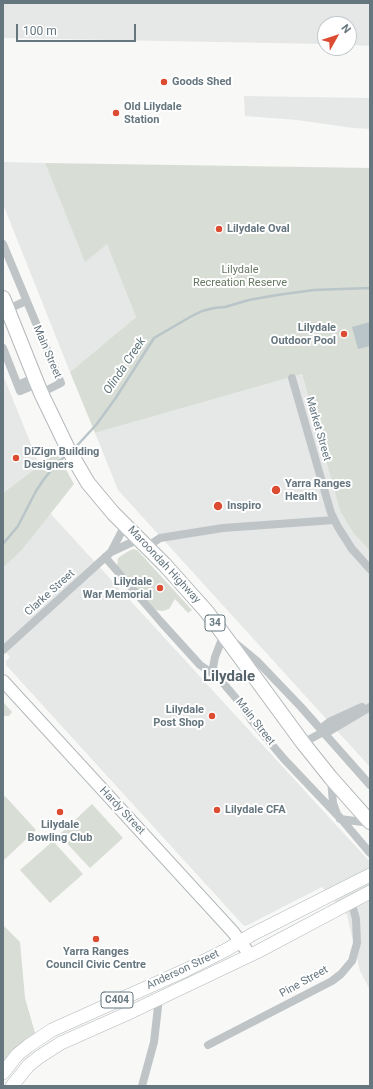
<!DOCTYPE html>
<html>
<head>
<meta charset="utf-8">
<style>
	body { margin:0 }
	#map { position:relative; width:373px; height:1089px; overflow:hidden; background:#f8f8f6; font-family:Roboto,sans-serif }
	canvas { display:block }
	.frame { position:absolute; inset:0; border:4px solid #65767f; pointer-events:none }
	.north { position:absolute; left:317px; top:16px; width:40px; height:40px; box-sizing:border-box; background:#fff; border:1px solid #c1c8cc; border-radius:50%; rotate:51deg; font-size:11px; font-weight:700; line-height:16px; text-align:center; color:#65767f }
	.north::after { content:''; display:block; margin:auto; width:14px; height:18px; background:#db4c33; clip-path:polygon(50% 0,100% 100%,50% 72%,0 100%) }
	.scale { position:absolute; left:16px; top:24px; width:120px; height:18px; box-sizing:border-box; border:2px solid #65767f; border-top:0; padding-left:5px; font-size:12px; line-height:14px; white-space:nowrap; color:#65767f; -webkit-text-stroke:3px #fff; paint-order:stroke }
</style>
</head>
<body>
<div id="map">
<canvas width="373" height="1089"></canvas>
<div class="frame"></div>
<div class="north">N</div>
<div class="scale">100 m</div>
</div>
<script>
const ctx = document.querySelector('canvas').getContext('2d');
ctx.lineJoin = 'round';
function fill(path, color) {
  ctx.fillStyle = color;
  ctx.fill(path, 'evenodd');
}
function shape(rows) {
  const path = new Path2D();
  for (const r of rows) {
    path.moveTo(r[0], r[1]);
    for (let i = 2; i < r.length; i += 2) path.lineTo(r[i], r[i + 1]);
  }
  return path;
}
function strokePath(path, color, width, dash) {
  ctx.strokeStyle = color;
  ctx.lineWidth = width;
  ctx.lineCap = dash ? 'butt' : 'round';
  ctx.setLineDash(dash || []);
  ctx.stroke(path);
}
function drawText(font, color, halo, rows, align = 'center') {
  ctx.font = font + ' Roboto,sans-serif';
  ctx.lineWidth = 4;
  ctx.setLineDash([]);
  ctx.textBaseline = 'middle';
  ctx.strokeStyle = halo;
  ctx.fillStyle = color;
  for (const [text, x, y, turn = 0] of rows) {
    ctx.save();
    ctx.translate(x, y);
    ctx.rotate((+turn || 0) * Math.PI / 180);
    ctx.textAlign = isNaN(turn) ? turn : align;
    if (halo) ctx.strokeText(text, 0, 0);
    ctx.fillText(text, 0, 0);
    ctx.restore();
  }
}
const built = shape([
	[3,3,370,3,370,46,349,45,349,24,325,24,325,44,3,38],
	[244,96,370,98,370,129,353,128,297,120,245,116],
	[3,162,45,163,85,261,107,243,136,317,70,372,3,204],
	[302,374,340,511,354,534,370,551,370,767,118,490,95,433],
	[3,375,39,464,36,468,3,493],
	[50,513,370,862,370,990,360,971,347,915,322,887,246,926,243,925,6,665,6,661,10,657,3,649,3,568,21,551]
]);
const green = shape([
	[45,163,370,168,370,551,354,534,340,511,302,374,95,433,70,372,136,317,107,244,85,262],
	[55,450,74,484,21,551,3,568,3,493,36,468,39,464],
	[133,549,137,550,192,610,188,613,175,599,169,609,163,611,156,610,117,567,118,558,127,552],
	[3,702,12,712,9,716,3,716],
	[5,796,36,830,3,861,3,798],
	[92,804,123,838,90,868,59,835],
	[53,841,83,874,50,903,20,870],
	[3,925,20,942,25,998,35,1033,16,1049,3,1062]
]);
const water = shape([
	[370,322,370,346,358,349,352,327]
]);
const stream = shape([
	[73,450,96,425,115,399,154,338,190,317,202,311,214,308,225,307,249,300,277,295,314,290,370,288],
	[3,544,18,526,36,491,44,479,58,462,67,455]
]);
const minor = shape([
	[3,244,61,383,41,393],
	[6,310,26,301],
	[3,348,20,391,37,384],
	[292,378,331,513,338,527,352,549,370,569],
	[18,385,34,378],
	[147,547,160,538,223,528,334,520],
	[111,552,139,539],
	[105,557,161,622,200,665,218,677,240,703,252,721,284,759,339,817],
	[234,642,257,661,301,707,370,785],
	[3,650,111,552,125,525],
	[212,673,215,657,224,634,225,635],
	[323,732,324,726,329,722,362,707],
	[303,743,323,732,328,732,370,707],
	[331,780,333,803,337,814,370,853],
	[340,819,370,823],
	[208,1045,332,981,341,974,352,961,357,943,356,919,351,901],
	[142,1086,154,1042,159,998]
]);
const secondary = shape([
	[3,681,233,932,250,955]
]);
const primary = shape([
	[3,1073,17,1055,28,1046,52,1030,186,970,226,950,253,934,370,875],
	[12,1086,28,1066,39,1057,61,1043,133,1011,257,952,370,892]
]);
const trunk = shape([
	[3,298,41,393,68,449,88,483,113,513,165,565,207,612,303,743,331,778,370,822]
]);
const markers = [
	[164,82,4,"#db4c33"],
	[116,113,4,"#db4c33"],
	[219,229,4,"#db4c33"],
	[344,334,4,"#db4c33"],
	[16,458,4,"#db4c33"],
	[276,490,5,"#db4c33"],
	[218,506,5,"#db4c33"],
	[160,588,4,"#db4c33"],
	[212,716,4,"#db4c33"],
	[217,810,4,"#db4c33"],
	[60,812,4,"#db4c33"],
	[96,939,4,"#db4c33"]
];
const shields = [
	[215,623,20],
	[117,1000,32]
];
const shieldNames = [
	["34",215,623],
	["C404",117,1000]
];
const poiNames = [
	["Goods Shed",172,82],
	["Old Lilydale",124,107],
	["Station",124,120],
	["Lilydale Oval",227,229],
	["Lilydale",336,328,"right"],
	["Outdoor Pool",336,341,"right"],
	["DiZign Building",24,452],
	["Designers",24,465],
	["Yarra Ranges",285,484],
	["Health",285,497],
	["Inspiro",227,506],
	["Lilydale",152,582,"right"],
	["War Memorial",152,595,"right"],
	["Lilydale",204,710,"right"],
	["Post Shop",204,723,"right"],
	["Lilydale CFA",225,810],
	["Lilydale",60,825,"center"],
	["Bowling Club",60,838,"center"],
	["Yarra Ranges",96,952,"center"],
	["Council Civic Centre",96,965,"center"]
];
const parkNames = [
	["Lilydale",240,270],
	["Recreation Reserve",240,283]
];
const streetNames = [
	["Main Street",47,352,67],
	["Market Street",318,429,74],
	["Maroondah Highway",164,565,47],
	["Clarke Street",50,593,-42],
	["Main Street",255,722,52],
	["Hardy Street",122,811,47],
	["Anderson Street",183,970,-25],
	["Pine Street",304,982,-29]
];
const waterNames = [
	["Olinda Creek",125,366,-56]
];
const districtNames = [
	["Lilydale",229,677]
];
fill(built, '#e6e8e7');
fill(green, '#d8ddd5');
fill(water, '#b9c5c9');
strokePath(stream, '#b9c5c9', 2.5);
strokePath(secondary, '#b2b8bc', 14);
strokePath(primary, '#b3b9bc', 14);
strokePath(trunk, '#b3b8ba', 16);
strokePath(minor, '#bfc4c7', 8);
strokePath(secondary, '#fff', 12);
strokePath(primary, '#fff', 13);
strokePath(trunk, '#fff', 14);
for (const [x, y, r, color] of markers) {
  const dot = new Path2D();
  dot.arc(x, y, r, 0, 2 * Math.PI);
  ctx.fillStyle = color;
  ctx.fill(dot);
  strokePath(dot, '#fff', 1.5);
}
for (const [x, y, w] of shields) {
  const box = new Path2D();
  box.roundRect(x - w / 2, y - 8, w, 16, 3);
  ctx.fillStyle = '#fff';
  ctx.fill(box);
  strokePath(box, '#65767f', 1);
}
drawText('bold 10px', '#65767f', null, shieldNames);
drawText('bold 11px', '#65767f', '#fff', poiNames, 'left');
drawText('11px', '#687863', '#fff', parkNames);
drawText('11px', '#65767f', '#fff', streetNames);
drawText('italic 12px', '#5f7579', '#fff', waterNames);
drawText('bold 15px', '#56636b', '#fff', districtNames);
</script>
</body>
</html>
